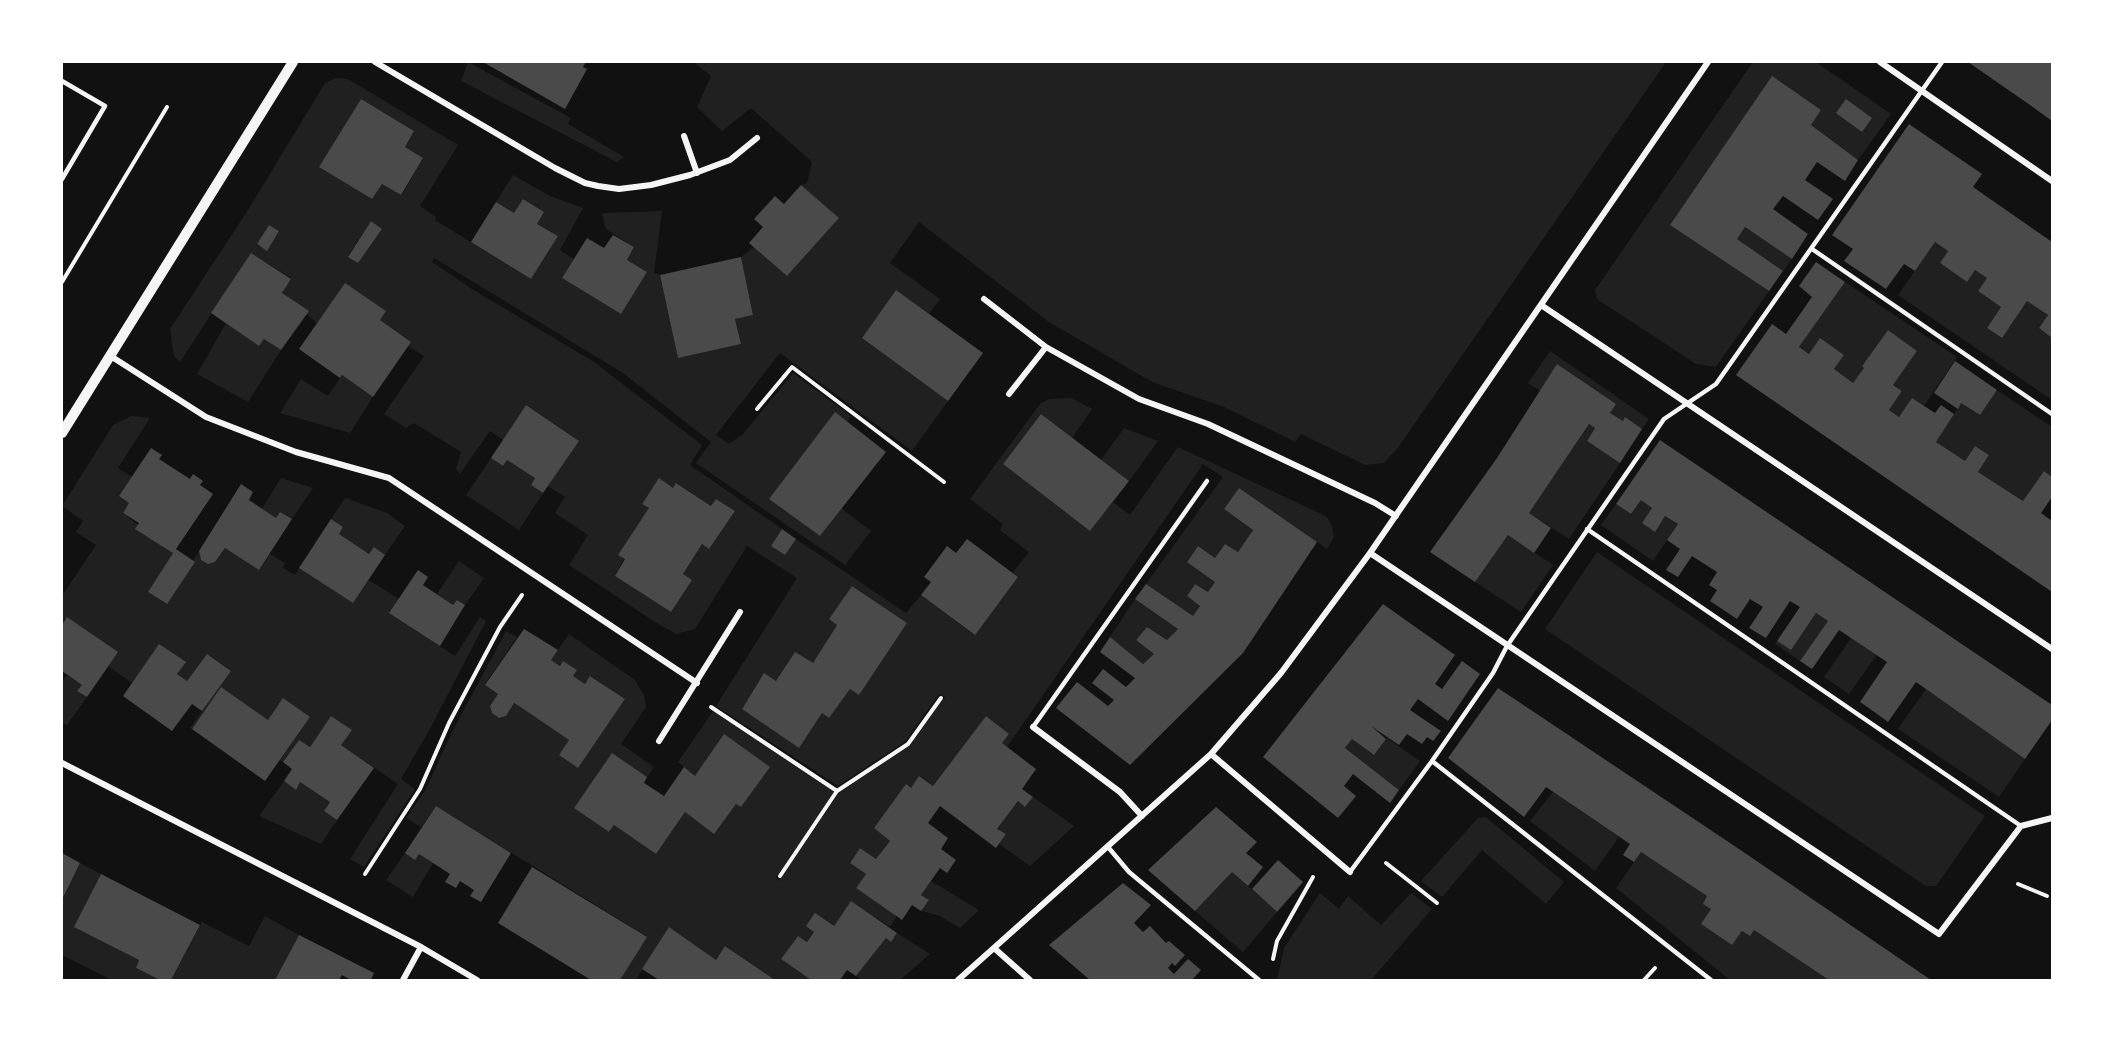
<!DOCTYPE html>
<html>
<head>
<meta charset="utf-8">
<style>
	body { margin:0 }
	#map { position:relative; width:2114px; height:1042px; overflow:hidden; background:#111; font-family:Arial,sans-serif }
	canvas { display:block }
	.frame { position:absolute; inset:0; border:63px solid #fff; pointer-events:none }
</style>
</head>
<body>
<div id="map">
<canvas width="2114" height="1042"></canvas>
<div class="frame"></div>
</div>
<script>
const ctx = document.querySelector('canvas').getContext('2d');
ctx.lineJoin = 'round';
function fill(path, color) {
  ctx.fillStyle = color;
  ctx.fill(path, 'evenodd');
}
function shape(rows) {
  const path = new Path2D();
  for (const r of rows) {
    path.moveTo(r[0], r[1]);
    for (let i = 2; i < r.length; i += 2) path.lineTo(r[i], r[i + 1]);
  }
  return path;
}
function strokePath(path, color, width, dash) {
  ctx.strokeStyle = color;
  ctx.lineWidth = width;
  ctx.lineCap = dash ? 'butt' : 'round';
  ctx.setLineDash(dash || []);
  ctx.stroke(path);
}
const green = shape([
	[468,62,571,118,568,124,624,157,617,162,461,81],
	[693,62,1666,62,1397,449,1384,463,1365,465,1301,434,1295,442,1224,407,1152,382,1049,322,919,222,890,263,940,299,929,314,896,290,862,338,948,401,912,451,780,353,716,435,729,444,743,434,793,373,851,416,847,422,835,413,769,499,820,536,841,508,871,531,845,565,696,463,711,442,623,373,434,258,432,262,472,289,594,362,702,445,690,465,782,529,771,546,785,555,796,539,906,613,921,595,974,635,1018,577,1013,572,1029,552,1000,530,1003,524,970,499,1040,404,1049,399,1072,398,1092,409,1072,438,1041,414,1003,464,1090,531,1113,502,1130,515,1178,447,1315,511,1327,517,1332,526,1334,537,1327,549,1239,488,1224,509,1253,530,1238,552,1225,544,1215,558,1198,546,1187,561,1215,582,1208,592,1195,584,1187,596,1200,606,1193,616,1146,584,1223,477,1203,464,1007,747,1002,743,1009,734,986,716,933,786,920,776,911,788,906,785,874,828,890,841,876,859,860,848,850,863,866,874,856,888,897,916,890,927,851,902,834,926,814,932,807,942,798,936,781,959,811,980,775,980,726,946,716,960,669,927,636,980,620,980,646,936,436,806,421,827,406,818,425,791,451,734,506,631,517,637,485,684,498,694,490,706,492,713,499,718,506,716,514,703,519,706,569,740,559,755,578,768,625,699,591,676,585,684,573,676,577,670,563,661,560,666,551,660,569,634,635,680,644,695,646,707,621,744,654,767,647,777,612,754,574,808,609,832,614,825,656,854,685,812,714,833,736,804,741,807,769,767,695,776,678,762,713,711,834,792,776,878,779,881,839,793,911,744,945,697,939,694,906,741,838,786,716,706,797,578,747,546,695,629,676,634,655,622,569,565,588,535,555,513,565,497,548,486,578,440,526,405,503,440,490,431,460,474,456,469,461,452,414,423,406,428,384,414,424,356,408,346,411,342,380,320,386,311,345,284,317,323,282,293,291,278,251,253,180,362,174,356,170,329,248,210,325,83,336,78,348,79,458,145,420,206,436,217,435,220,531,279,558,236,537,224,544,212,523,199,514,213,496,202,513,175,550,196,583,208,560,250,574,259,562,278,621,314,647,272,627,260,634,247,606,229,602,213,662,211,654,273,660,275,678,357,741,344,735,319,753,314,741,257,754,247,787,276,839,218,801,185,807,183,812,162,751,108,722,131,697,107,711,76],
	[361,99,414,131,405,147,423,158,402,195,382,184,372,199,320,167],
	[371,221,382,229,358,263,348,256],
	[269,225,279,231,267,250,257,245],
	[659,479,673,488,677,483,711,506,716,499,735,511,710,548,702,544,683,574,691,581,671,612,615,576,649,508,642,503],
	[852,586,907,623,859,694,850,689,829,718,822,713,799,747,742,708,764,674,776,681,813,663,837,625,829,619],
	[1753,62,1816,62,1891,114,1858,160,1811,125,1821,110,1772,77,1670,225,1769,291,1716,367,1696,364,1597,299,1595,290],
	[1745,227,1792,259,1783,271,1737,239],
	[1935,242,1948,251,1940,263,1967,282,1975,270,1987,278,1978,291,2001,307,1987,328,2001,338,2027,301,2048,315,2039,328,2052,338,2052,400,1898,295],
	[1845,282,1957,357,1924,406,1899,417,1889,410,1902,391,1893,385,1917,351,1888,330,1862,365,1864,368,1853,383,1834,369,1844,355,1820,339,1809,354,1799,347],
	[226,323,259,346,264,339,281,350,248,402,197,374],
	[1550,351,1649,419,1642,429,1626,418,1623,421,1610,413,1540,391,1528,383],
	[342,375,373,397,350,433,280,413,301,379,328,396],
	[1997,390,2052,427,2052,477,2044,471,2023,501,1978,472,1989,455,1975,446,1965,461,1936,442,1961,403,1980,415],
	[131,416,150,418,118,468,132,477,119,496,129,503,123,513,173,553,148,592,166,604,199,551,201,560,208,564,215,562,225,548,259,570,270,554,285,563,283,568,295,575,299,568,353,603,369,580,399,599,390,613,455,656,480,617,486,621,431,727,401,779,415,789,364,867,350,859,398,784,341,745,351,730,331,716,310,747,299,740,283,762,280,760,310,717,268,720,221,687,192,729,190,728,231,670,207,654,187,681,177,674,185,663,159,645,132,683,108,666,117,652,67,617,62,625,62,596,96,545,76,532,83,521,62,506,113,425],
	[1589,424,1595,428,1587,441,1620,463,1569,539,1529,513],
	[1124,428,1158,441,1129,481,1101,460],
	[491,458,503,466,507,460,535,478,531,485,543,493,519,530,466,495],
	[281,478,313,488,292,519,276,518,262,509],
	[345,498,387,513,405,526,385,555,374,548,369,554,339,534,343,527,331,519],
	[1641,500,1652,508,1642,523,1655,531,1665,516,1678,524,1653,561,1601,525,1616,504,1631,514],
	[1508,535,1553,565,1521,612,1475,582],
	[1597,552,1985,816,1936,886,1926,886,1545,629],
	[459,561,484,578,465,605,457,600,453,605,437,594],
	[1135,599,1178,629,1167,640,1147,627,1136,640,1154,654,1143,664,1110,637],
	[1816,613,1828,621,1800,661,1775,644,1777,641,1791,650],
	[1851,638,1877,655,1849,694,1824,677],
	[67,675,82,685,78,691,87,697,67,725,62,722,62,682],
	[1926,689,2025,759,1999,797,1898,729],
	[1387,738,1420,761,1399,790,1345,748,1352,739,1374,755],
	[284,781,295,789,300,782,330,802,324,811,337,820,321,844,259,816],
	[1553,792,1619,837,1595,871,1530,821],
	[1033,797,1074,826,1030,866,999,844,1005,834,997,829,1018,801,1025,807],
	[1486,817,1564,882,1546,904,1482,850,1442,897,1421,881,1478,818],
	[1641,852,1707,896,1711,909,1701,924,1732,945,1742,931,1750,936,1754,930,1829,980,1730,980,1616,888],
	[405,853,415,859,419,854,433,863,413,897,386,880],
	[80,863,101,874,75,927,139,960,136,968,160,980,112,980,62,955,62,901],
	[1232,872,1277,912,1243,952,1195,911],
	[931,881,979,910,960,928,938,915,921,911,929,900,921,895],
	[1320,893,1339,909,1348,896,1381,925,1411,893,1432,909,1371,980,1277,980,1284,948],
	[265,916,299,935,275,980,171,980,202,922,249,946],
	[897,933,930,954,900,980,862,980,856,976,886,938,892,941]
]);
const building = shape([
	[483,62,586,62,583,67,587,69,565,109],
	[1968,62,2052,62,2052,121,2030,105],
	[1772,76,1821,110,1811,125,1858,160,1845,181,1817,162,1805,180,1833,199,1818,220,1783,196,1773,209,1808,234,1792,259,1745,227,1737,239,1783,271,1769,291,1670,225],
	[361,99,414,131,405,147,423,158,401,195,382,184,372,199,319,167],
	[1846,99,1872,118,1862,132,1836,113],
	[1909,124,1982,174,1973,187,2052,242,2052,338,2039,328,2048,315,2027,301,2002,338,1987,328,2001,307,1978,291,1987,278,1975,270,1967,282,1940,263,1948,251,1935,242,1915,271,1904,264,1886,289,1844,261,1853,249,1832,235],
	[801,185,839,218,787,276,749,243,763,227,754,219,775,196,784,204],
	[523,199,544,212,537,224,558,236,531,279,471,242,496,202,514,213],
	[371,221,382,229,358,263,348,257],
	[269,225,279,231,267,251,257,244],
	[613,235,634,247,627,260,647,272,621,314,562,278,587,238,604,248],
	[251,253,291,279,282,293,309,311,281,350,264,339,259,346,211,313],
	[741,257,753,315,735,319,741,344,678,358,660,275],
	[1816,262,1845,282,1799,347,1809,354,1820,338,1844,355,1834,369,1853,383,1864,368,1862,366,1888,330,1917,351,1893,385,1902,391,1889,410,1899,417,1912,398,1935,413,1941,405,1954,414,1936,442,1965,461,1975,446,1989,455,1978,472,2023,501,2044,471,2052,477,2052,497,2041,513,2052,521,2052,592,1736,375,1772,324,1786,334,1812,297,1799,286],
	[345,283,386,311,380,320,411,342,373,397,342,375,340,378,299,349],
	[896,290,983,353,948,401,862,338],
	[1955,361,1997,390,1980,415,1961,403,1958,409,1934,393],
	[1557,364,1616,404,1610,413,1623,421,1625,417,1642,429,1620,463,1587,441,1595,428,1589,424,1529,513,1551,528,1534,553,1508,535,1475,582,1430,552,1497,458],
	[526,405,579,441,543,493,531,485,535,478,507,460,503,466,491,458],
	[835,412,886,452,820,536,769,499],
	[1041,414,1129,481,1090,531,1003,464],
	[1660,440,2052,705,2052,720,2025,759,1916,682,1888,722,1873,711,1860,702,1887,662,1839,630,1812,669,1800,661,1828,621,1816,613,1791,650,1777,641,1800,607,1790,601,1766,638,1749,628,1763,607,1750,599,1737,619,1710,601,1717,590,1709,585,1717,572,1692,556,1678,577,1666,570,1680,549,1667,540,1678,524,1665,516,1655,532,1642,523,1652,508,1641,500,1631,514,1616,504],
	[151,448,162,455,159,459,190,479,193,474,203,481,200,485,213,494,176,549,195,562,167,604,148,592,173,553,135,529,139,523,123,513,129,503,119,496],
	[659,478,673,488,676,483,711,506,716,499,735,511,709,549,702,544,683,574,692,580,671,612,615,576,625,559,618,555,649,508,642,504],
	[241,484,253,492,249,500,276,518,280,512,292,519,259,570,225,548,215,562,208,564,201,560,199,551],
	[1239,488,1317,542,1243,653,1130,765,1056,708,1077,682,1108,706,1114,700,1092,683,1103,669,1126,687,1135,678,1100,652,1110,637,1143,664,1154,654,1136,640,1147,627,1167,640,1178,629,1135,599,1146,584,1193,616,1200,606,1187,596,1195,584,1208,592,1215,582,1187,562,1198,546,1215,558,1225,544,1238,552,1253,530,1224,509],
	[331,519,343,527,339,534,369,554,374,547,385,555,353,603,299,568],
	[782,529,796,539,785,555,771,546],
	[967,539,1018,577,975,635,921,595,931,582,924,577,947,546,956,553],
	[418,570,428,577,423,585,453,605,457,600,465,605,440,646,389,613],
	[852,586,907,623,859,695,850,689,829,718,822,713,799,748,742,709,764,673,776,681,795,652,813,663,837,625,829,619],
	[1383,604,1455,655,1435,684,1442,689,1462,661,1480,674,1448,721,1418,699,1410,710,1441,731,1433,741,1427,737,1422,744,1407,734,1399,745,1371,726,1386,739,1374,755,1352,739,1345,748,1399,790,1390,803,1353,774,1344,786,1356,796,1338,818,1263,757],
	[67,617,118,652,87,697,77,691,82,685,62,671,62,625],
	[524,629,558,650,551,660,560,666,563,661,577,670,573,676,585,684,590,676,625,699,578,768,559,755,569,740,519,706,514,703,506,716,499,718,492,713,490,706,498,694,485,685],
	[159,644,186,662,177,674,187,681,207,654,231,671,202,711,192,704,172,731,123,696],
	[221,687,268,720,283,698,310,717,265,781,192,729],
	[1498,688,1739,849,1931,980,1829,980,1754,930,1750,936,1742,931,1732,945,1701,924,1711,909,1703,904,1707,896,1641,852,1634,862,1623,855,1630,844,1546,787,1524,817,1448,758],
	[331,716,352,730,341,745,374,768,337,820,324,811,330,802,300,782,296,790,284,781,292,769,283,762,299,740,310,747],
	[986,716,1009,734,1002,743,1036,769,1022,789,1033,797,1025,807,1018,801,997,829,1006,834,996,848,940,806,928,823,948,838,941,849,956,860,947,873,940,868,921,895,929,900,921,911,912,905,902,920,856,888,866,874,850,863,860,848,876,859,890,841,874,828,906,784,911,788,919,776,933,786],
	[724,734,770,767,741,807,736,804,714,834,685,812,656,854,614,825,609,832,574,808,612,753,647,777,644,783,664,796,684,767,695,776],
	[436,806,511,853,481,902,470,896,474,890,460,881,456,888,445,882,450,874,433,863,419,854,415,860,405,853],
	[1216,807,1257,842,1246,853,1263,867,1248,886,1232,872,1195,911,1148,870],
	[62,853,80,863,62,900],
	[1278,860,1303,882,1277,912,1252,889],
	[532,867,647,937,620,980,591,980,498,923],
	[101,874,200,925,171,980,160,980,136,968,139,960,74,927],
	[1123,883,1151,905,1134,923,1143,932,1150,926,1166,943,1169,941,1185,955,1175,966,1172,963,1168,968,1174,974,1188,959,1201,970,1192,980,1090,980,1049,945],
	[851,901,897,933,891,942,886,938,856,976,847,970,840,980,811,980,781,959,798,936,807,942,814,932,806,926,815,913,834,926],
	[669,927,716,960,725,946,775,980,659,980,642,969],
	[299,935,374,973,371,980,351,980,342,975,339,980,275,980]
]);
const path = shape([
	[62,282,167,107],
	[757,409,792,367,944,482],
	[711,707,837,791],
	[1386,863,1437,903],
	[365,874,420,789,449,723,500,627,522,595],
	[780,876,837,791,908,744,941,698],
	[2018,884,2047,896],
	[1273,959,1277,941,1313,877],
	[1644,980,1655,968]
]);
const service = shape([
	[62,81,105,106,62,179],
	[1812,249,2052,414],
	[1587,529,2021,826],
	[1033,727,1207,481],
	[1432,761,1711,980],
	[1108,847,1129,872,1259,980],
	[1350,872,1432,761,1493,673,1507,646,1664,419,1716,384,1942,62]
]);
const minor = shape([
	[375,62,555,168,585,183,598,186,619,189,651,185,690,175,730,160,757,138],
	[1880,62,2052,181],
	[684,136,697,173],
	[984,299,1046,347,1139,399,1208,424,1375,503,1396,516],
	[1541,305,2052,649],
	[109,355,206,417,296,452,389,478,697,683],
	[1009,394,1046,347],
	[1370,553,1939,934,2021,826,2052,818],
	[1033,727,1120,792,1142,816],
	[659,741,740,612],
	[1211,754,1350,872],
	[62,763,421,947,477,980],
	[994,948,1030,980],
	[403,980,421,947],
	[958,980,1211,754,1281,673,1370,553,1708,62]
]);
const tertiary = shape([
	[62,433,293,62]
]);
fill(green, '#202020');
fill(building, '#4a4a4a');
strokePath(path, '#f5f5f5', 4);
strokePath(service, '#f5f5f5', 4.5);
strokePath(minor, '#f5f5f5', 6);
strokePath(tertiary, '#f5f5f5', 10);
</script>
</body>
</html>
